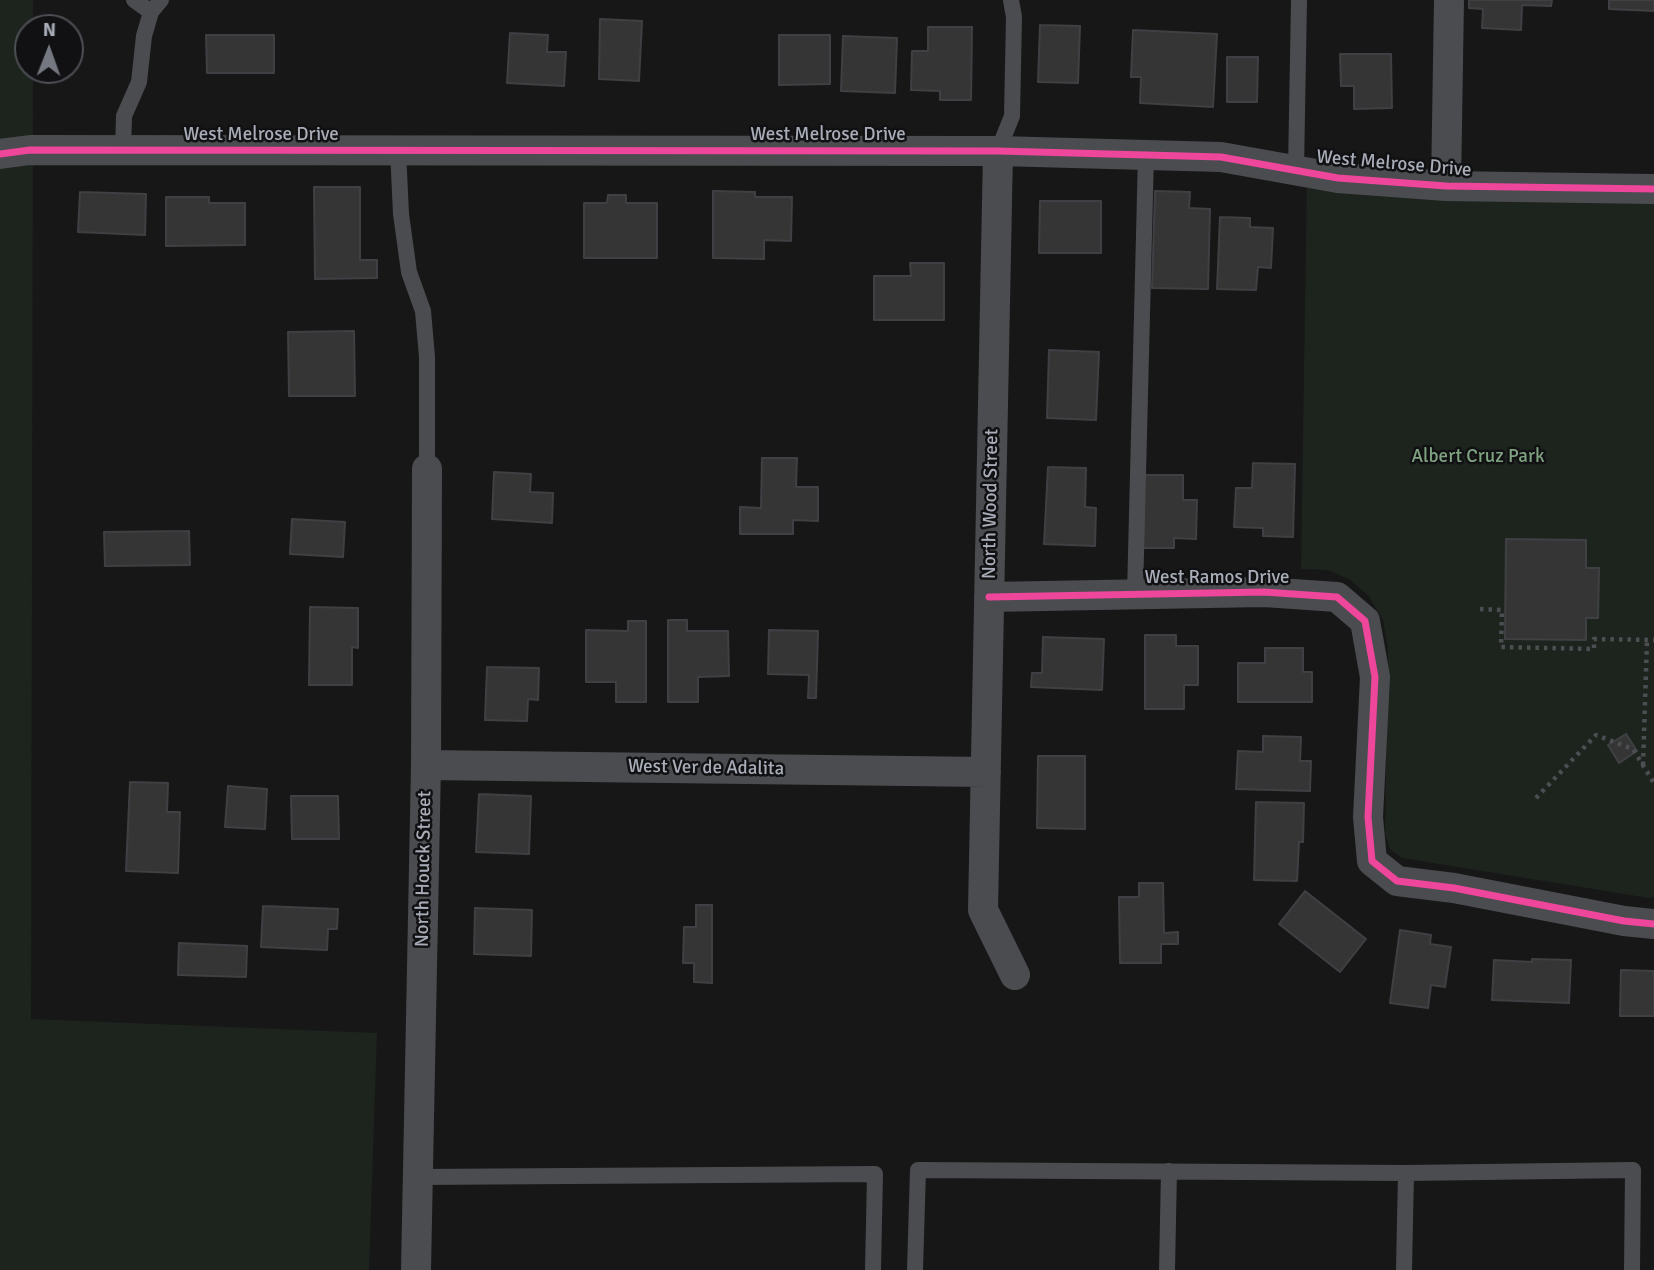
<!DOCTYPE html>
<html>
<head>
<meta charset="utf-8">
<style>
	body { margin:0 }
	#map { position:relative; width:1654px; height:1270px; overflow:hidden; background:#171717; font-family:Signika,sans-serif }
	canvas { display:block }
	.north { position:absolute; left:14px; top:14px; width:70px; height:70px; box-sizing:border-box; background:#111113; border:2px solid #4d4f55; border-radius:50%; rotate:1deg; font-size:19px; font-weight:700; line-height:28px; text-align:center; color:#a8adb8 }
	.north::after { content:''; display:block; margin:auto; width:24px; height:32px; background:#757880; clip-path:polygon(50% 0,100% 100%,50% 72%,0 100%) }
</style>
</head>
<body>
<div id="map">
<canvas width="1654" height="1270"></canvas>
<div class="north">N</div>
</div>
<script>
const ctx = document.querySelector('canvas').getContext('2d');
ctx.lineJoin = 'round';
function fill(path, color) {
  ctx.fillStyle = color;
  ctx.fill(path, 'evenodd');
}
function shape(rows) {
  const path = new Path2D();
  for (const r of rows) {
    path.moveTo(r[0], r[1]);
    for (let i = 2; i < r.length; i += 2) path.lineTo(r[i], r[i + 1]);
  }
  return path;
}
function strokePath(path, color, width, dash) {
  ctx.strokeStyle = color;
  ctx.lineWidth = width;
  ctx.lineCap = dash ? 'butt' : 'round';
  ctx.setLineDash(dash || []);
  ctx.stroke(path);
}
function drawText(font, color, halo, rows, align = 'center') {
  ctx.font = font + ' Signika,sans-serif';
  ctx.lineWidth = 5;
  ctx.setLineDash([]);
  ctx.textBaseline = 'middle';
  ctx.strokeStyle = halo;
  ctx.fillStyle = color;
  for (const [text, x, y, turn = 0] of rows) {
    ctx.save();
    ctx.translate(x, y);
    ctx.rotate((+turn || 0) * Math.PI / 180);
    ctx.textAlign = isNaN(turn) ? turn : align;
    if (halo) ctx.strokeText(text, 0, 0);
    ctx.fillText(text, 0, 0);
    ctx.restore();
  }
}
const green = shape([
	[0,0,33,0,33,28,28,28,28,70,33,70,31,1019,377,1033,369,1270,0,1270],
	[1307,177,1654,202,1654,897,1649,898,1402,858,1390,849,1385,834,1388,648,1383,620,1368,595,1349,579,1328,570,1301,569]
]);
const building = shape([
	[1469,0,1552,0,1551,6,1522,5,1521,30,1482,28,1483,9,1469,8,1469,0],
	[1609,0,1654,0,1654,11,1609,9,1609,0],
	[600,19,642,21,639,81,599,79,600,19],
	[1040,25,1080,26,1078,83,1038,82,1040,25],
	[928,27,972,27,971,100,940,100,940,91,911,90,912,51,928,51,928,27],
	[1133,30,1217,34,1213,107,1140,103,1141,77,1131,77,1133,30],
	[510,33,548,35,547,52,566,52,564,86,507,83,510,33],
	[206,35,274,35,274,73,207,73,206,35],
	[779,35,830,35,830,84,779,85,779,35],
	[843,36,897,38,895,93,841,91,843,36],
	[1340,54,1391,54,1392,108,1354,109,1354,86,1341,86,1340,54],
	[1227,57,1258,57,1257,102,1227,102,1227,57],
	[314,187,360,187,360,260,377,260,377,278,315,279,314,187],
	[713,191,755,192,755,197,792,197,791,241,764,240,764,259,713,258,713,191],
	[1155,191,1190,192,1189,208,1210,209,1208,289,1152,288,1155,191],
	[80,192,146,194,145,235,78,232,80,192],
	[608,195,626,195,626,203,657,203,657,258,584,258,584,203,607,203,608,195],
	[166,197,209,197,209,203,245,203,245,245,166,246,166,197],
	[1040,201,1101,201,1101,253,1039,253,1040,201],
	[1220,217,1250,218,1250,227,1273,228,1271,268,1258,267,1256,290,1217,289,1220,217],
	[910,263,944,263,944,320,874,320,874,276,911,276,910,263],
	[354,331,355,396,289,396,288,332,354,331],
	[1049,350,1099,352,1096,420,1047,418,1049,350],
	[762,458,797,458,796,487,818,487,818,521,793,520,793,534,740,534,740,507,761,508,762,458],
	[1253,463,1295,464,1293,537,1263,536,1263,528,1234,527,1236,488,1252,488,1253,463],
	[1048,467,1086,468,1085,507,1096,508,1095,546,1044,544,1048,467],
	[494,472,531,474,530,492,553,493,552,523,492,519,494,472],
	[1144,475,1183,475,1183,500,1197,500,1196,539,1174,538,1174,548,1143,548,1144,475],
	[292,519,345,522,343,557,290,554,292,519],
	[189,531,190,565,105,566,104,532,189,531],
	[1506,539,1586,540,1586,568,1599,568,1598,618,1586,618,1586,640,1505,639,1506,539],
	[310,607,358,608,358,648,352,647,352,685,309,685,310,607],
	[668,620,687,620,687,631,728,631,729,676,698,677,698,702,668,702,668,620],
	[628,621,646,621,646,702,616,702,616,682,586,682,586,630,628,631,628,621],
	[769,630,818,631,816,698,808,698,809,675,768,674,769,630],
	[1145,635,1176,635,1176,646,1198,646,1198,685,1184,685,1184,709,1145,709,1145,635],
	[1043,637,1104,639,1102,690,1031,687,1032,673,1042,673,1043,637],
	[1265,648,1303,648,1303,672,1312,672,1312,702,1238,702,1238,663,1265,663,1265,648],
	[487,667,539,668,538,700,528,699,527,721,485,720,487,667],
	[1626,734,1637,751,1619,763,1608,745,1626,734],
	[1263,736,1301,737,1300,761,1311,761,1310,791,1236,789,1238,751,1263,752,1263,736],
	[1038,756,1085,756,1085,829,1037,828,1038,756],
	[130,782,168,783,167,812,180,812,178,873,126,871,130,782],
	[228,786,267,789,265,829,225,827,228,786],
	[479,794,531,796,529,854,476,852,479,794],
	[291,796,338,796,339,839,292,839,291,796],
	[1256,802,1304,803,1303,842,1299,842,1297,881,1254,880,1256,802],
	[1139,883,1163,883,1164,933,1178,932,1178,944,1161,944,1161,963,1120,963,1119,897,1139,897,1139,883],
	[1305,891,1366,939,1340,972,1279,924,1305,891],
	[696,905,712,905,712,983,694,982,694,963,683,963,684,927,696,927,696,905],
	[263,906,338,909,337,929,328,929,327,950,261,947,263,906],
	[475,908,532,910,531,956,474,954,475,908],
	[1400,930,1431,935,1430,944,1451,947,1445,987,1431,985,1428,1008,1390,1003,1400,930],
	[179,943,247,946,246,977,178,975,179,943],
	[1532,959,1571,960,1569,1003,1492,1000,1494,960,1532,962,1532,959],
	[1621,970,1654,971,1654,1016,1620,1016,1621,970]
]);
const path = shape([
	[1480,609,1502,610,1501,647,1594,649,1594,639,1654,640],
	[1643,765,1647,640],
	[1536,798,1596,735,1633,749,1654,783]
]);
const lane = shape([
	[134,0,151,12],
	[123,150,124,116,139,82,144,36,151,12,161,0],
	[398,150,401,214,409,272,423,311,427,357,427,469],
	[998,151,1012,116,1014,17,1011,0],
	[1296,170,1299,0],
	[1135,594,1146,155],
	[418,1177,875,1174,873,1270],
	[915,1270,918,1170,1406,1173,1633,1170,1632,1270],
	[1167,1270,1169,1171],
	[1404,1270,1406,1173]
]);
const street = shape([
	[998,151,983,910,1015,975],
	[0,154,30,150,998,151,1221,157,1338,178,1446,186,1654,189],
	[1446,186,1449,0],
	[989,597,1264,592,1337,597,1365,621,1375,677,1368,817,1372,861,1397,881,1454,888,1624,921,1654,924],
	[426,765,986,772],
	[416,1270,426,765,427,469]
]);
const cycleway = shape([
	[0,154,30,150,998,151,1221,157,1338,178,1446,186,1654,189],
	[989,597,1264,592,1337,597,1365,621,1375,677,1368,817,1372,861,1397,881,1454,888,1624,921,1654,924]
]);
const streetNames = [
	["West Melrose Drive",261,135],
	["West Melrose Drive",828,135],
	["West Melrose Drive",1394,164,5],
	["North Wood Street",991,504,-89],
	["West Ramos Drive",1217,578],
	["West Ver de Adalita",706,768,1],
	["North Houck Street",424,869,-89]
];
const parkNames = [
	["Albert Cruz Park",1478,457]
];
fill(green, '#1d241e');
fill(building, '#353536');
strokePath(building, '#3f4043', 2);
strokePath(path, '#4d4e52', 4.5, [3.5, 5]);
strokePath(lane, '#4b4c50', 16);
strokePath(street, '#4b4c50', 30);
strokePath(cycleway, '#ed469a', 7);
drawText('19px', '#a8adb8', '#111113', streetNames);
drawText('19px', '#7fa381', '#111113', parkNames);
</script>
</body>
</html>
